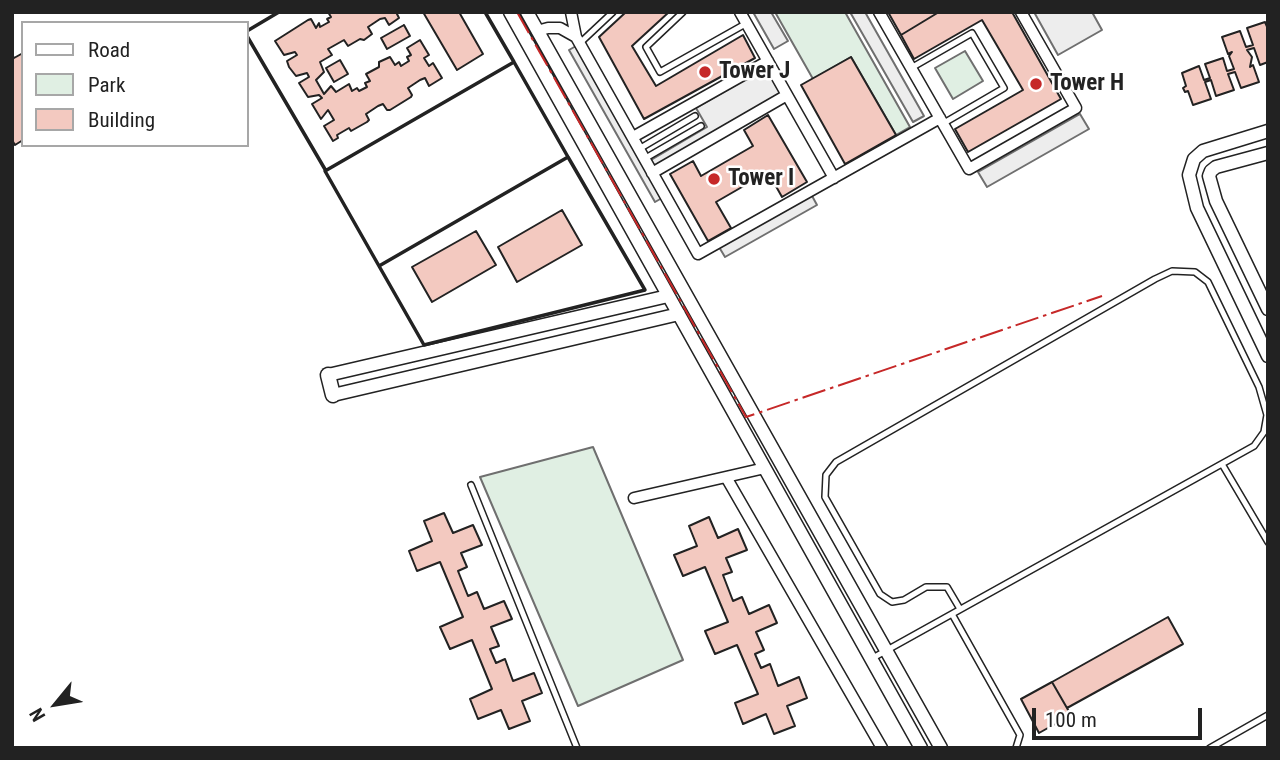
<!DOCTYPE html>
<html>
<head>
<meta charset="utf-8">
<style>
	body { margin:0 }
	#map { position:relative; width:1280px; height:760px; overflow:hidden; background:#fff; font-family:"Roboto Condensed",sans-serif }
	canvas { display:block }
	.frame { position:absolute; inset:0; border:14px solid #222; pointer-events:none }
	.legend { position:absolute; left:21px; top:21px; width:228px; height:126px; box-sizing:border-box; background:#fff; border:2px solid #a7a7a7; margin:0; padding:9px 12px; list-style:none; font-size:21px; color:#222 }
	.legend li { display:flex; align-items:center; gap:14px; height:35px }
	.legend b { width:35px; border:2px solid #a7a7a7 }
	.north { position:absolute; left:21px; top:669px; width:70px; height:70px; -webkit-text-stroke:5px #fff; paint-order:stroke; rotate:240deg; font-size:19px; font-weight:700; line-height:28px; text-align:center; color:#222 }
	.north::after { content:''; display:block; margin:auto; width:24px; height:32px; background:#222; clip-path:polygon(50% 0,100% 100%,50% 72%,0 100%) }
	.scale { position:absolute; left:1032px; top:708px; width:170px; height:32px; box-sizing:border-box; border:4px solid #222; border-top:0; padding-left:9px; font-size:21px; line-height:24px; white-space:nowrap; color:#222; -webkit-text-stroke:5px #fff; paint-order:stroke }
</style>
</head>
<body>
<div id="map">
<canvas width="1280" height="760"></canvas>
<div class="frame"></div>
<ul class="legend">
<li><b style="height:9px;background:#fff"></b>Road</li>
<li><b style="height:19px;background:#e0efe3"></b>Park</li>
<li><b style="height:19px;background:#f3c9c0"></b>Building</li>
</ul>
<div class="north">N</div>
<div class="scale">100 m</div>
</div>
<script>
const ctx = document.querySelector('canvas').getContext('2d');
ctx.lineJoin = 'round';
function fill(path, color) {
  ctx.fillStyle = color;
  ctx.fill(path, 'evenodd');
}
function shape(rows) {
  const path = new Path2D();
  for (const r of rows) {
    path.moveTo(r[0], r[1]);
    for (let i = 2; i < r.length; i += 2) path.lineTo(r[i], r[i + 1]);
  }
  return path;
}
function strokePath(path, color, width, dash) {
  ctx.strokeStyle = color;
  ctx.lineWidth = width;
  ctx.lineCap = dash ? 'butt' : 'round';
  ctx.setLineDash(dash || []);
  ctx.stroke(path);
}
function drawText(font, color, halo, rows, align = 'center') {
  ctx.font = font + ' "Roboto Condensed",sans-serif';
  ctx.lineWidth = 5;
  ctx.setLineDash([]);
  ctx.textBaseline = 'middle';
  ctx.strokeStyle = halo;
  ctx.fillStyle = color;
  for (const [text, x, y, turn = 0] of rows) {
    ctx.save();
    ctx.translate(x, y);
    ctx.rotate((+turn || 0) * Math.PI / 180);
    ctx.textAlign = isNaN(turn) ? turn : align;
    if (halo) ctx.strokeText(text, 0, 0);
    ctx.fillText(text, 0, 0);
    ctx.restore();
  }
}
const green = shape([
	[775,12,845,12,910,127,896,135,851,57,813,79,775,12],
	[965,51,983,81,953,99,935,68,965,51],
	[593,447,683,660,578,706,480,477,593,447]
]);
const parking = shape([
	[753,12,771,12,788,41,774,49,753,12],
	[850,12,865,12,924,116,913,122,850,12],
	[1034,12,1092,12,1102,30,1058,55,1034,12],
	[576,46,662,198,655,202,569,50,576,46],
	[767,67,782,94,655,167,651,160,707,127,696,108,767,67],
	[1080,114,1089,129,987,187,978,172,1080,114],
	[811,194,817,205,725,257,719,247,811,194]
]);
const building = shape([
	[328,12,396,12,399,18,389,25,385,18,380,19,368,27,372,34,364,40,360,39,348,46,344,40,328,49,332,55,320,62,324,72,316,80,324,94,331,86,336,92,349,84,352,91,357,88,359,91,367,87,365,83,370,81,366,74,379,67,379,62,390,57,395,65,399,62,401,66,409,61,407,57,411,55,407,48,420,40,429,55,424,58,429,66,433,63,442,78,429,86,425,78,420,80,408,88,412,95,411,97,390,110,387,110,383,104,378,106,366,114,369,120,367,122,351,131,349,128,337,135,338,138,333,141,324,126,334,120,328,110,321,119,312,104,322,98,319,95,308,97,299,83,309,77,307,73,296,76,289,67,287,61,297,55,295,52,284,55,275,41,308,20,311,19,316,28,319,23,320,27,329,22,327,19,331,17,328,12],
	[423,12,459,12,483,54,457,70,423,12],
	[626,12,669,12,632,46,656,86,743,35,755,58,644,119,599,37,626,12],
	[888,12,939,12,901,35,888,12],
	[939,12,1012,12,1061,99,968,152,955,129,1023,90,982,20,914,59,901,35,939,12],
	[1265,22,1268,29,1268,62,1260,65,1254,48,1247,50,1252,57,1250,67,1253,65,1259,82,1241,88,1235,72,1228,74,1234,90,1216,96,1211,80,1205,82,1211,99,1193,105,1188,91,1185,92,1183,88,1186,86,1182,73,1199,66,1204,80,1210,78,1205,64,1223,58,1227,71,1234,69,1229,56,1232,52,1228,54,1222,37,1240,31,1246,47,1253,45,1247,28,1265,22],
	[404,25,410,36,387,49,381,38,404,25],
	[23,53,23,140,15,145,12,140,12,55,14,58,23,53],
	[851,57,896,135,845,164,801,85,851,57],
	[340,60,348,74,334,82,326,68,340,60],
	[768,115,807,182,782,197,768,172,716,202,731,228,708,241,670,174,693,161,701,176,753,146,744,130,768,115],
	[562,210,582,245,517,282,498,247,562,210],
	[476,231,496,265,432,302,412,267,476,231],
	[444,513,453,533,473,525,482,545,461,553,467,567,458,571,468,596,477,592,484,609,504,601,512,619,491,627,499,646,490,649,496,663,505,659,513,681,534,673,542,693,522,701,530,721,509,729,501,710,478,719,470,699,492,689,472,640,450,649,440,627,463,617,440,562,417,571,409,551,432,541,424,521,444,513],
	[709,517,718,538,738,529,747,550,726,558,732,572,723,575,733,601,742,597,749,614,769,605,777,623,756,632,764,650,755,654,761,668,770,664,778,686,799,677,807,698,787,706,795,726,774,734,766,714,743,724,735,703,758,694,737,645,715,654,705,631,728,622,705,567,683,576,674,555,697,546,689,526,709,517],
	[1168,617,1183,644,1067,708,1052,682,1168,617],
	[1052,682,1071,715,1039,733,1021,699,1052,682]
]);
const service = shape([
	[683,12,646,47,660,72,747,23],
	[580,43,613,12],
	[911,68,972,33,1004,88,944,123],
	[639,149,695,116],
	[644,159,701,126],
	[1222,464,1268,542],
	[471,485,577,748],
	[952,614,1020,735,1016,748],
	[871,659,1254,446,1264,432,1267,415,1259,387,1208,282,1195,272,1172,271,1155,279,836,462,826,475,825,497,880,594,892,602,904,600,926,587,947,587,960,609],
	[1210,748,1268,715]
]);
const minor = shape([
	[571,12,576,37,698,254,940,118],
	[740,12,834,178],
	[879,12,969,169,1076,108,1021,12],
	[537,31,548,28,560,28,576,37],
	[633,137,768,61],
	[652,173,787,95],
	[726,477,882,748],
	[634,498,765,468]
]);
const tertiary = shape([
	[510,12,921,748],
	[527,12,941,748],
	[1268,131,1203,151,1194,159,1189,175,1197,208,1268,356],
	[1268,153,1216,167,1211,171,1209,176,1216,201,1268,309],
	[328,375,668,296],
	[333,395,679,314]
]);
const secondary = shape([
	[328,375,333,395]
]);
const wall = shape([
	[485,12,514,62],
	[247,31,279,12],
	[247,36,326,171],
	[514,62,568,157,379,266,325,171,514,62],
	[568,157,645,290,424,345,379,266,568,157]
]);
const power = shape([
	[517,12,746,417,1102,296]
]);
const markers = [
	[705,72,7,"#c62828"],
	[1036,84,7,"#c62828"],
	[714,179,7,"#c62828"]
];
const poiNames = [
	["Tower J",719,72],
	["Tower H",1050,84],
	["Tower I",728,179]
];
fill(green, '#e0efe3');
strokePath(green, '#6f6f6f', 2);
fill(parking, '#ededed');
strokePath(parking, '#6f6f6f', 2);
fill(building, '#f3c9c0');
strokePath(building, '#222', 2);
strokePath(service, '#222', 8);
strokePath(minor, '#222', 13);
strokePath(tertiary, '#222', 15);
strokePath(secondary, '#222', 17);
strokePath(service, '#fff', 5);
strokePath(minor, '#fff', 10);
strokePath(tertiary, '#fff', 12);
strokePath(secondary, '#fff', 14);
strokePath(wall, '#222', 3.5);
strokePath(power, '#c62828', 2, [24, 5, 3.5, 5]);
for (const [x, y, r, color] of markers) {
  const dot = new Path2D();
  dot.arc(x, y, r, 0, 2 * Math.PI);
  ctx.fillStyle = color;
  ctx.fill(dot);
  strokePath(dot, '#fff', 2.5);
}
drawText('bold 23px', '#222', '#fff', poiNames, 'left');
</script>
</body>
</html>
